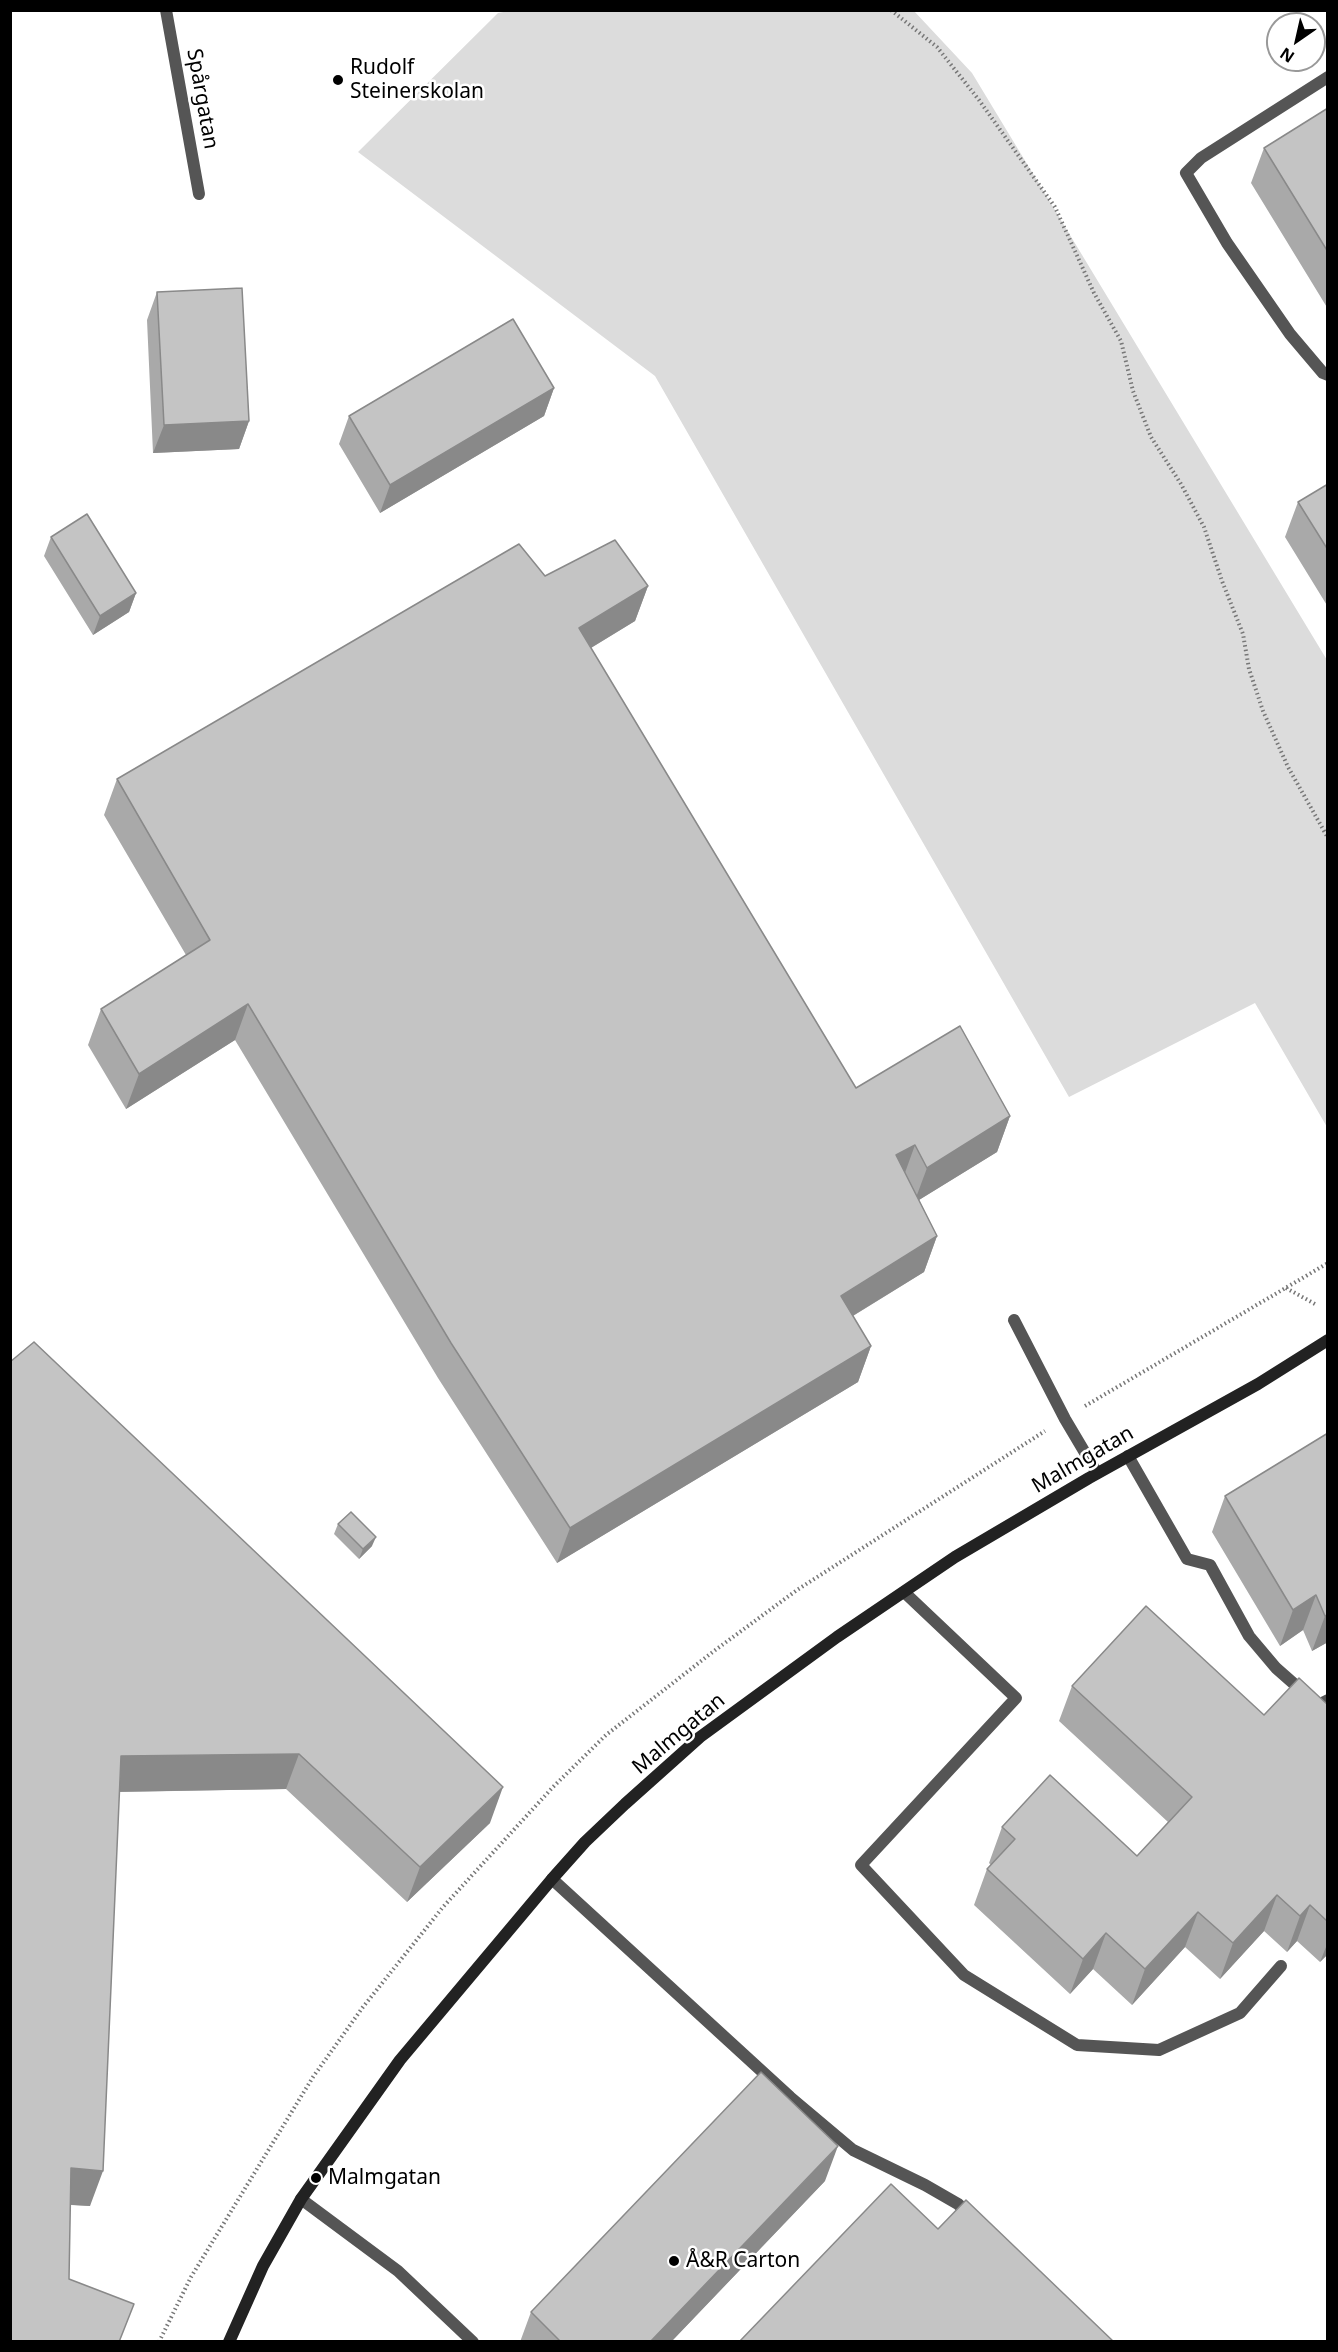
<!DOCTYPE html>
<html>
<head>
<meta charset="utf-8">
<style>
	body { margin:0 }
	#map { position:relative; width:1338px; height:2352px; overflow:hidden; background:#fff; font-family:"Noto Sans",sans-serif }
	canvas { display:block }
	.frame { position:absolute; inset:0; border:12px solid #000; pointer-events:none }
	.north { position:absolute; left:1266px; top:12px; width:60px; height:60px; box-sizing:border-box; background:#fff; border:2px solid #999; border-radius:50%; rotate:214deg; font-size:16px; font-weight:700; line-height:24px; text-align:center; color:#000 }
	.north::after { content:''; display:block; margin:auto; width:21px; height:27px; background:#000; clip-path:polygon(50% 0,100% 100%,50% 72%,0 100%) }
</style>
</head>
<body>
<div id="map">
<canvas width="1338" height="2352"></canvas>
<div class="frame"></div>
<div class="north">N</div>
</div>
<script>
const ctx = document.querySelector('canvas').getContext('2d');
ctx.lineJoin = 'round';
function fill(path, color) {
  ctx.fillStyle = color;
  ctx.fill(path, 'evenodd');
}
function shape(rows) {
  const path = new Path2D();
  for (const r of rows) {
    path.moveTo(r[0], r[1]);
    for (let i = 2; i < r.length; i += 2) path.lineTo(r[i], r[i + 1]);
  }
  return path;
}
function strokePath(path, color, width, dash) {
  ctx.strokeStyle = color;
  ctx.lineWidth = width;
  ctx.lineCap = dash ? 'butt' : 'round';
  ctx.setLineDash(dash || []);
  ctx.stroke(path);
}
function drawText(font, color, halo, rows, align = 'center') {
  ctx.font = font + ' "Noto Sans",sans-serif';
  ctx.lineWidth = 5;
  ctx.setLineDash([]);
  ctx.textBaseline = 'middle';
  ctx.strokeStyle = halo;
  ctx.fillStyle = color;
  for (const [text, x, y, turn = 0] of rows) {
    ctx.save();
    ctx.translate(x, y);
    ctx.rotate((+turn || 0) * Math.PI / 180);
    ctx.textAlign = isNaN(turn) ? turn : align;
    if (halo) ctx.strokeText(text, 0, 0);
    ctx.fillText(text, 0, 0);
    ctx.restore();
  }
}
const green = shape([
	[514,10,914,11,972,73,1327,660,1327,1127,1255,1003,1069,1097,655,376,358,152,498,13]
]);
const path = shape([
	[891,10,937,47,979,100,1055,207,1094,293,1121,341,1133,391,1151,437,1181,484,1204,527,1222,581,1243,634,1249,669,1263,711,1288,767,1328,838],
	[1286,1288,1315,1304],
	[1085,1406,1328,1263],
	[159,2342,191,2277,313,2077,363,2007,443,1907,553,1787,606,1735,714,1651,797,1590,1045,1431]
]);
const lane = shape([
	[1328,77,1201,158,1186,173,1227,243,1290,334,1323,373,1328,375],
	[1014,1320,1065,1419,1097,1473],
	[1128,1456,1187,1559,1210,1565,1249,1636,1276,1668,1318,1705,1328,1700],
	[904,1592,1016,1698,861,1865,964,1975,1077,2045,1159,2050,1240,2013,1281,1966],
	[552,1879,790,2097,853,2150,925,2185,958,2204,972,2217],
	[301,2199,398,2271,473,2342]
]);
const street = shape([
	[166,10,199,194]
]);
const secondary = shape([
	[229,2342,263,2266,301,2199,400,2060,552,1879,585,1842,625,1804,700,1737,837,1637,955,1557,1089,1478,1258,1384,1328,1340]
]);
const wall = shape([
	[1328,108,1328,309,1251,183,1264,148],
	[157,292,249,421,239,449,153,453,147,320],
	[554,388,544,416,380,513,339,444,349,416],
	[1328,484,1328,607,1285,537,1298,502],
	[51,537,136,593,129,612,93,635,44,556],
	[545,576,648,586,635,621,591,648,856,1088,1010,1116,997,1152,919,1200,937,1236,924,1272,853,1316,871,1346,858,1382,557,1563,438,1378,235,1040,126,1109,88,1045,101,1009,186,955,104,815,117,779],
	[10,1362,490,1823,407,1902,286,1789,119,1792,90,2206,71,2205],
	[1328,1433,1328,1642,1312,1651,1303,1630,1280,1646,1212,1532,1225,1496],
	[338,1524,372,1546,359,1559,334,1534],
	[1072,1686,1264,1715,1328,1705,1328,1954,1320,1962,1297,1941,1287,1952,1264,1931,1220,1979,1185,1947,1132,2005,1093,1969,1070,1994,974,1905,987,1869,991,1865,989,1863,1002,1827,1137,1856,1168,1822,1059,1721],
	[825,2181,671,2342,520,2342,531,2312]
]);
const shadedWall = shape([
	[554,388,544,416,380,513,390,485],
	[249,421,239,449,153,453,164,425],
	[648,586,635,621,566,663,579,628],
	[136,593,129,612,93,635,100,616],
	[248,1004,235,1040,126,1109,139,1074],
	[1010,1116,997,1152,914,1203,927,1168],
	[915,1145,902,1181,896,1155],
	[937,1236,924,1272,828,1331,841,1296],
	[871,1346,858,1382,557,1563,570,1528],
	[376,1537,372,1546,359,1559,363,1549],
	[1316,1595,1303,1630,1280,1646,1293,1610],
	[1328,1614,1328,1642,1312,1651,1325,1616],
	[299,1754,286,1789,108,1792,121,1756],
	[503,1787,490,1823,407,1902,420,1867],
	[1277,1895,1264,1931,1220,1979,1233,1943],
	[1310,1905,1297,1941,1287,1952,1300,1916],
	[1198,1912,1185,1947,1132,2005,1145,1969],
	[1106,1933,1093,1969,1070,1994,1083,1959],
	[1328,1942,1328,1954,1320,1962],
	[838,2146,825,2181,671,2342,650,2342],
	[71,2168,103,2171,90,2206,58,2204]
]);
const building = shape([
	[1328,108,1328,252,1264,148,1328,108],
	[242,288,249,421,164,425,157,292,242,288],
	[513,319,554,388,390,485,349,416,513,319],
	[1328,484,1328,550,1298,502,1328,484],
	[87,514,136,593,100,616,51,537,87,514],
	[615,540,648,586,579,628,856,1088,960,1026,1010,1116,927,1168,915,1145,896,1155,937,1236,841,1296,871,1346,570,1528,451,1343,248,1004,139,1074,101,1009,210,940,117,779,519,544,545,576,615,540],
	[34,1342,503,1787,420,1867,299,1754,121,1756,103,2171,71,2168,69,2279,134,2304,119,2342,10,2342,10,1362,34,1342],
	[1328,1433,1328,1614,1325,1616,1316,1595,1293,1610,1225,1496,1328,1433],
	[351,1512,376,1537,363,1549,338,1524,351,1512],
	[1146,1606,1264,1715,1299,1678,1328,1705,1328,1922,1310,1905,1300,1916,1277,1895,1233,1943,1198,1912,1145,1969,1106,1933,1083,1959,987,1869,1015,1839,1002,1827,1050,1775,1137,1856,1192,1797,1072,1686,1146,1606],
	[761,2072,838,2146,650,2342,561,2342,531,2312,761,2072],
	[891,2184,938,2229,966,2200,1114,2342,739,2342,891,2184]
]);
const markers = [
	[338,80,6,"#000"],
	[316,2178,6,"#000"],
	[674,2261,6,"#000"]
];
const poiNames = [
	["Rudolf",350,68],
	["Steinerskolan",350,92],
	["Malmgatan",328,2178],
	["Å&R Carton",686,2261]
];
const streetNames = [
	["Spårgatan",202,99,80],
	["Malmgatan",1083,1460,-30],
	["Malmgatan",679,1734,-40]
];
fill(green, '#dcdcdc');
strokePath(path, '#777', 4, [1.5, 3]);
strokePath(lane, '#555', 12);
strokePath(street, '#555', 12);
strokePath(secondary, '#222', 12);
fill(wall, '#a9a9a9');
fill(shadedWall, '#898989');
fill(building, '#c4c4c4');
strokePath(building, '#898989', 1.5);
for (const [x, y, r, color] of markers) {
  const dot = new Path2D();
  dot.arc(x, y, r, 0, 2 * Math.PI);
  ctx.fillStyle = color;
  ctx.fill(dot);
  strokePath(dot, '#fff', 2);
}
drawText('21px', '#000', '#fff', poiNames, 'left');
drawText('21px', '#000', '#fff', streetNames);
</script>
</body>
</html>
